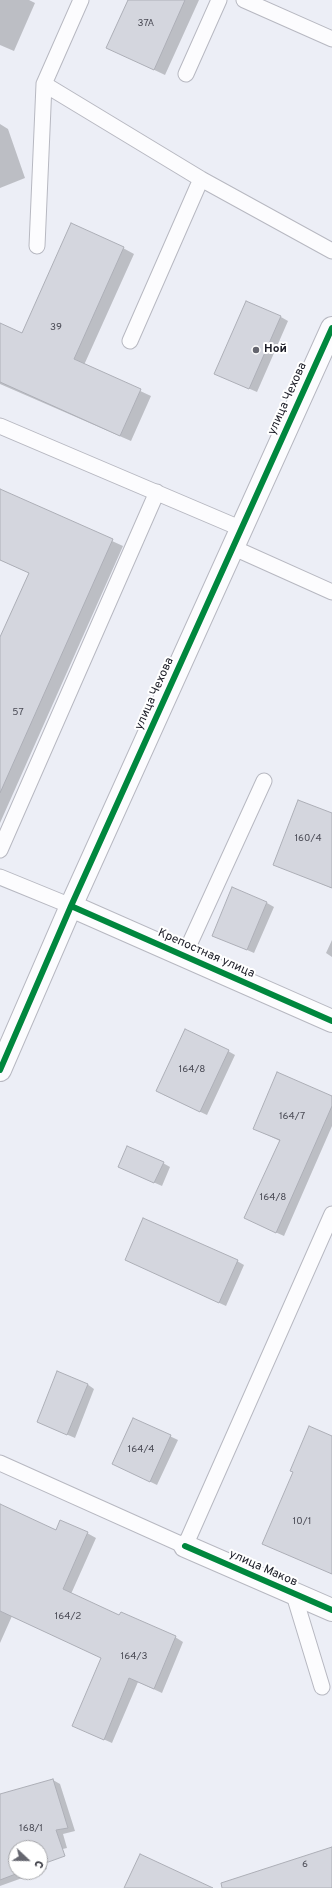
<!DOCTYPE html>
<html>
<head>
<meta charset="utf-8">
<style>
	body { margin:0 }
	#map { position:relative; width:332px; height:1888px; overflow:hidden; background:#eceef6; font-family:Overpass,sans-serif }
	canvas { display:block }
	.north { position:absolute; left:8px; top:1840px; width:40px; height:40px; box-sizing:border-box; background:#fff; border:1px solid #a4a5a9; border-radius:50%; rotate:112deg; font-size:11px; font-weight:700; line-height:16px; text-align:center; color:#1c1d27 }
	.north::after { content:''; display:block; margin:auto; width:14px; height:18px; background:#65666f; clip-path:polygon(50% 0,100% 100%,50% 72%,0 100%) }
</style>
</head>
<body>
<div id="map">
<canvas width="332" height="1888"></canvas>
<div class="north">С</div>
</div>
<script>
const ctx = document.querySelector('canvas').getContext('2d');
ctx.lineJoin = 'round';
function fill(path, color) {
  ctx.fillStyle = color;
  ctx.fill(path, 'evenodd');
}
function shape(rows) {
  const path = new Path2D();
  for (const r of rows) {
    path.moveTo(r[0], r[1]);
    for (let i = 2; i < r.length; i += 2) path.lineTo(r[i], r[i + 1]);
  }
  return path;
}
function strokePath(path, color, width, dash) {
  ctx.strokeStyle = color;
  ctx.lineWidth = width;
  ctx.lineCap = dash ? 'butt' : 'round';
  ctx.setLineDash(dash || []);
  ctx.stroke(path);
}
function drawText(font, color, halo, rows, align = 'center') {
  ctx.font = font + ' Overpass,sans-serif';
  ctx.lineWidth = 4;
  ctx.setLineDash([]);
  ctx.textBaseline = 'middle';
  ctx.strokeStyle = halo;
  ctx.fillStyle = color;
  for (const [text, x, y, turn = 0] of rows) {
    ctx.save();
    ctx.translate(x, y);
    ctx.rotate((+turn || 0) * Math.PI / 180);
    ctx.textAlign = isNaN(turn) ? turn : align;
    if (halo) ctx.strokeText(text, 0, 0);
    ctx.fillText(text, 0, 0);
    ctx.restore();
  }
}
const shadow = shape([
	[0,0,29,0,35,3,14,51,0,45],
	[129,0,199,0,165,75,108,48],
	[0,124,8,129,25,178,0,188],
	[123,248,134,254,84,365,151,396,131,441,0,384,0,324,23,334],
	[281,317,288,321,257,392,222,377],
	[0,490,123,546,0,823,0,639,29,573,0,560],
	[332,814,331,888,274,864],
	[267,903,274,907,254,953,213,935],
	[332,940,332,957,326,953],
	[228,1051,235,1055,207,1115,164,1095],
	[332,1097,332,1126,284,1236,253,1222,280,1141,261,1132],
	[163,1163,170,1167,162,1186,119,1167],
	[126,1260,237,1261,244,1265,226,1306],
	[87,1384,94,1389,75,1438,38,1422],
	[134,1419,178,1440,157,1485,113,1464],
	[0,1511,57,1531,87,1533,96,1538,71,1594,120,1617,175,1637,183,1642,162,1693,138,1682,112,1743,74,1726,102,1658,12,1616,0,1643],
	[53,1780,60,1784,75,1831,63,1834,67,1848,41,1854,47,1869,40,1872,40,1848,16,1848,16,1872,39,1872,0,1886,0,1796]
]);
const building = shape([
	[128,0,185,0,154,70,106,48,128,0],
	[71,223,124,247,74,359,141,389,120,436,0,382,0,323,22,333,71,223],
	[246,301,281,316,249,389,214,374,246,301],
	[0,489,113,539,0,793,0,637,29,573,0,560,0,489],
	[298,800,332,813,332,888,273,865,298,800],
	[232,887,267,902,247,950,212,936,232,887],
	[185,1029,229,1050,200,1112,156,1091,185,1029],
	[277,1072,332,1096,332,1106,276,1233,244,1218,280,1140,253,1129,277,1072],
	[127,1146,164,1162,154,1183,118,1167,127,1146],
	[143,1218,238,1260,219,1303,125,1260,143,1218],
	[57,1371,88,1384,67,1435,37,1422,57,1371],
	[133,1418,171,1435,150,1482,112,1464,133,1418],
	[309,1426,332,1436,332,1574,262,1544,293,1472,290,1471,309,1426],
	[0,1504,56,1530,60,1520,88,1532,63,1589,119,1615,121,1612,176,1636,154,1689,129,1678,104,1740,72,1726,101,1658,0,1611,0,1504],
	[53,1779,68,1828,56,1830,65,1856,40,1865,40,1848,16,1848,16,1872,21,1872,0,1880,0,1794,53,1779],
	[332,1847,332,1888,222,1888,221,1883,332,1847],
	[140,1854,213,1888,124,1888,140,1854]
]);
const lane = shape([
	[244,0,332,39],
	[186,74,219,0],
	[44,84,201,179,332,251],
	[37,246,44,84,81,0],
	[130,341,201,179],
	[0,426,242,529],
	[234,548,332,592],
	[0,850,157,492],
	[0,877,71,906],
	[184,956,264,781],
	[0,1463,185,1546,332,1214],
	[294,1595,322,1687]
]);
const street = shape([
	[71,906,332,1021],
	[185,1546,332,1610]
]);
const secondary = shape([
	[0,1070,71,906,332,328]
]);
const cycleway = shape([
	[71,906,332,1021],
	[0,1070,71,906,332,328],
	[185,1546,332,1610]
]);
const markers = [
	[256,350,4,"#65666f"]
];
const numberNames = [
	["37А",146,24],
	["39",56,328],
	["57",18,713],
	["160/4",308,839],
	["164/8",192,1070],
	["164/7",292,1117],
	["164/8",273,1198],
	["164/4",141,1450],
	["10/1",302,1522],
	["164/2",68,1617],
	["164/3",134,1657],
	["168/1",31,1829],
	["6",305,1865]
];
const poiNames = [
	["Ной",264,350]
];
const streetNames = [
	["улица Чехова",288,399,-66],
	["улица Чехова",155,694,-66],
	["Крепостная улица",206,954,24],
	["улица Маков",263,1569,24]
];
fill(shadow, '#0003');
fill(building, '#d4d6de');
strokePath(building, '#adafb7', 1);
strokePath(lane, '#b7b8c1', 17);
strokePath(street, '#b7b8c1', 24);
strokePath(secondary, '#b7b8c1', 24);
strokePath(lane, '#fcfcfe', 15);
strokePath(street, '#fcfcfe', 22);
strokePath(secondary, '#fcfcfe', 22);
strokePath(cycleway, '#00873e', 6);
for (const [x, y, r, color] of markers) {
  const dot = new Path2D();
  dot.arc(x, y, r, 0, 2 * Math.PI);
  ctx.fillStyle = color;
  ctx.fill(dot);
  strokePath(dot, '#fff', 1.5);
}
drawText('10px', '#4a4b55', null, numberNames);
drawText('bold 12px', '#1c1d27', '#fff', poiNames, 'left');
drawText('12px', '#1c1d27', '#fff', streetNames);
</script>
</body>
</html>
